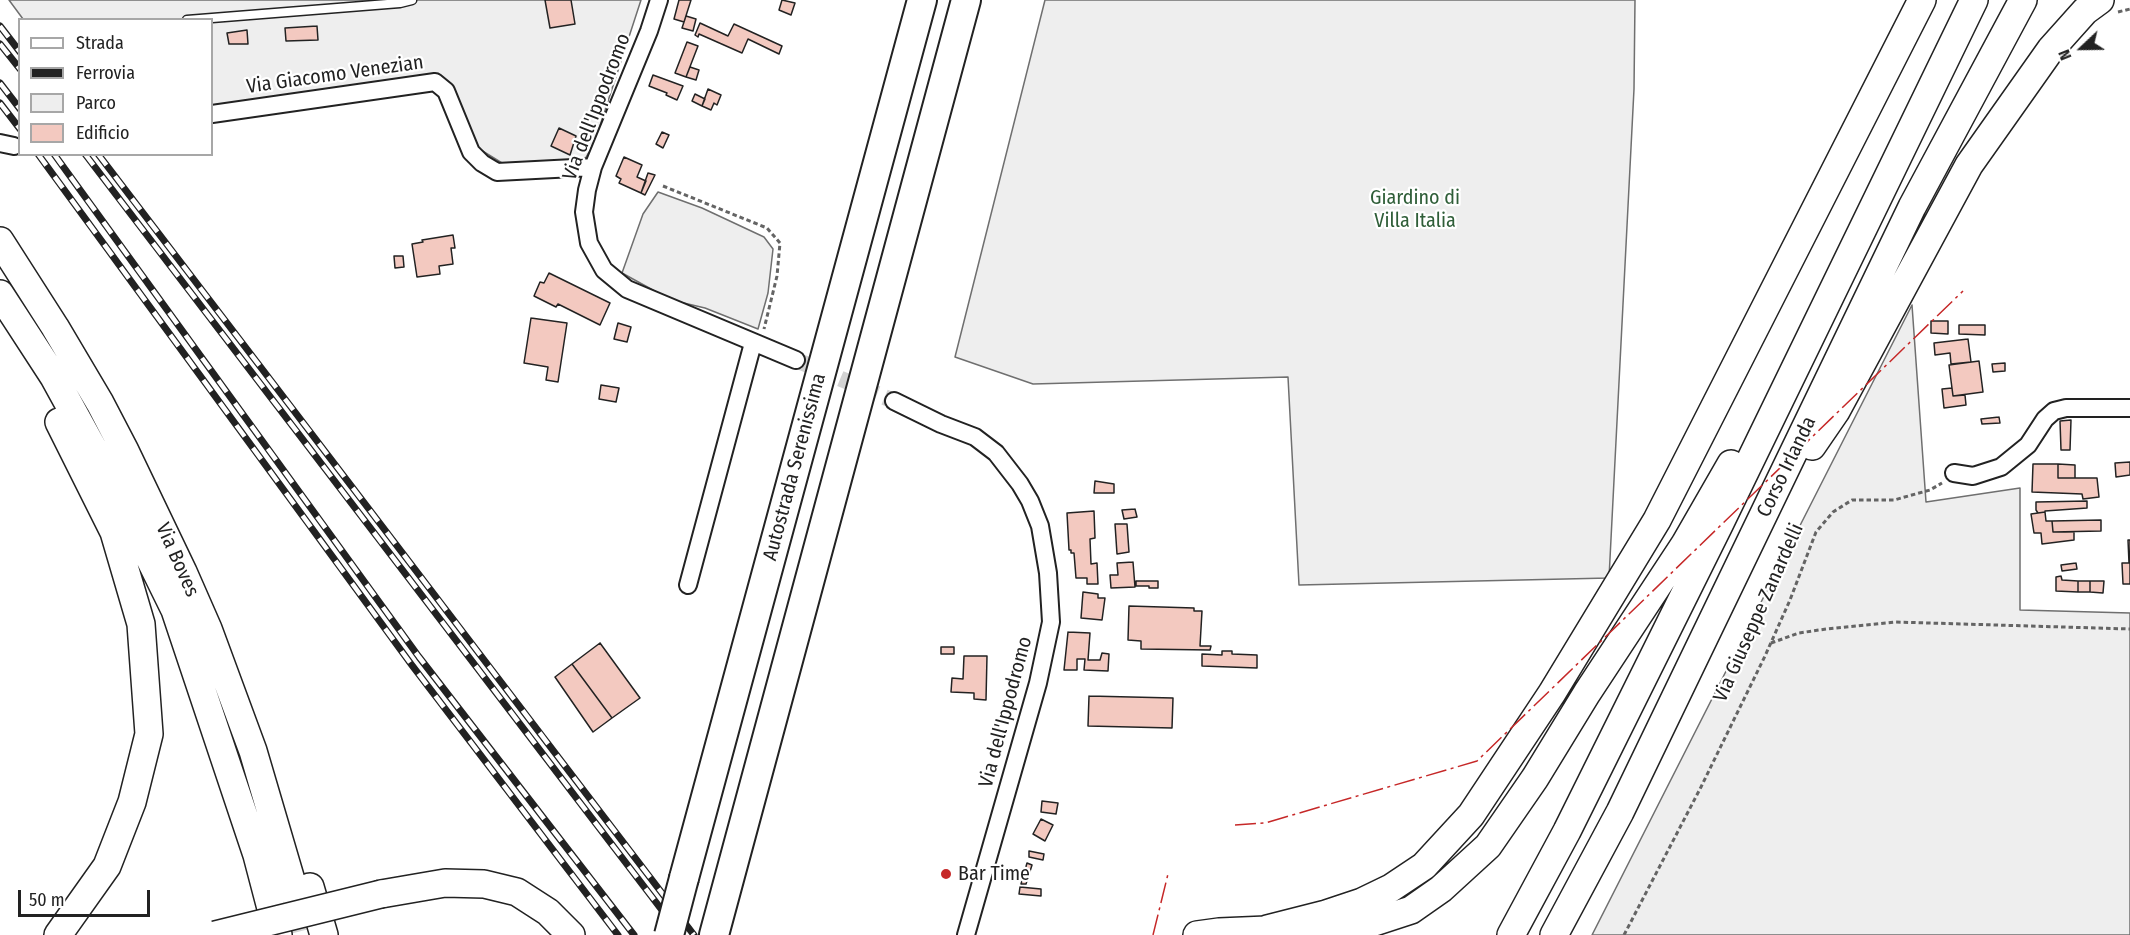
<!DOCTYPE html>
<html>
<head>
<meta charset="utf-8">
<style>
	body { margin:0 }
	#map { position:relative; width:2130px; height:935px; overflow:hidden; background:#fff; font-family:"Fira Sans Condensed",sans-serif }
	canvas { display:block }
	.legend { position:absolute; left:18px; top:18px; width:195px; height:138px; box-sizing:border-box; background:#fff; border:2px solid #a7a7a7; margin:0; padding:8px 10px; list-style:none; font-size:18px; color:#222 }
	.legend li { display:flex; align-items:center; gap:12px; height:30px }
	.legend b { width:30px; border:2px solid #a7a7a7 }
	.north { position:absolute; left:2052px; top:18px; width:60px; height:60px; -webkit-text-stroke:4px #fff; paint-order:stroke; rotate:248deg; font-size:16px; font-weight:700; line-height:24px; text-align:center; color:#222 }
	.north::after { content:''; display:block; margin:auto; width:21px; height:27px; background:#222; clip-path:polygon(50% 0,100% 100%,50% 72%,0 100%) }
	.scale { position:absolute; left:18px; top:890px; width:132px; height:27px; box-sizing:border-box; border:3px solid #222; border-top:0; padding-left:8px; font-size:18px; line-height:21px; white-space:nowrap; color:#222; -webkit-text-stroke:4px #fff; paint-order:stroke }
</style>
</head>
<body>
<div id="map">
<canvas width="2130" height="935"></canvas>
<ul class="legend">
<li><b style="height:8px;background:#fff"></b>Strada</li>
<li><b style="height:8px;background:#222"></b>Ferrovia</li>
<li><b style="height:16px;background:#eee"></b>Parco</li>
<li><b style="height:16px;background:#f3c9c0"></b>Edificio</li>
</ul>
<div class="north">N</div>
<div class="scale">50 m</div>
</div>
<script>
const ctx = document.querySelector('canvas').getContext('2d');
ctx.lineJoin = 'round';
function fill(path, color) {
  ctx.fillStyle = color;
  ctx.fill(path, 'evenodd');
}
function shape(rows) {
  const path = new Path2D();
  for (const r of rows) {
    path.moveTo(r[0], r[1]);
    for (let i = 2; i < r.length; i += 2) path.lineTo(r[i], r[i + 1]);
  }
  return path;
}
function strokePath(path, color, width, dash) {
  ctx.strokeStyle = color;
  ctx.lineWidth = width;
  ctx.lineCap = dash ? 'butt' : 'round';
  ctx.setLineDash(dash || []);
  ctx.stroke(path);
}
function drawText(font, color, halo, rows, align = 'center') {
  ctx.font = font + ' "Fira Sans Condensed",sans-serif';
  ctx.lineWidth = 4.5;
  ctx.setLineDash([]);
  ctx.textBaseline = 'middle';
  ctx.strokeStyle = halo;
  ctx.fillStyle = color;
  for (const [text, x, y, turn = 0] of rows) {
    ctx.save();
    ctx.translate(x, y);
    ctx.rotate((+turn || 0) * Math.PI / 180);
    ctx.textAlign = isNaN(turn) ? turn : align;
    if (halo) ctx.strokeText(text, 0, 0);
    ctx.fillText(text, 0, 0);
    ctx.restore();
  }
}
const green = shape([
	[9,0,641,0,595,141,584,161,502,163,476,147,452,89,444,79,431,77,285,97,212,105,212,20,23,19,9,0],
	[1045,0,1635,0,1634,89,1609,578,1299,585,1288,377,1033,384,955,357,1045,0],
	[658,192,702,208,764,237,773,249,768,293,758,329,705,308,671,300,622,273,643,214,658,192],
	[1912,305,1926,502,2020,488,2020,610,2130,613,2130,935,1592,935,1912,305]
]);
const building = shape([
	[545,0,571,0,575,24,550,28,545,0],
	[679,0,691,0,684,22,674,19,679,0],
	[782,0,795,3,791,15,779,10,782,0],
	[686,16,696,19,693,31,682,28,686,16],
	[700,23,728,36,734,24,782,46,779,54,748,39,742,53,699,34,698,37,695,35,700,23],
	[317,26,318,40,286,41,285,28,317,26],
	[247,30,248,44,229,44,227,33,247,30],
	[687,42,698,46,686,77,675,73,687,42],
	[690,67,699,70,696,80,686,77,690,67],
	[653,75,683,86,677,100,666,95,667,93,649,86,653,75],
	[708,89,721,95,717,105,714,103,711,110,702,106,708,89],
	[695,94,705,99,702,106,692,101,695,94],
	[559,128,576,136,570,155,551,146,559,128],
	[662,132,669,135,663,148,656,144,662,132],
	[624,157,642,165,637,177,646,181,641,193,619,183,621,179,616,176,624,157],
	[648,173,655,175,645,195,641,193,648,173],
	[453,235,455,248,451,248,453,264,439,266,440,274,417,277,412,244,423,242,422,240,453,235],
	[394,256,403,256,404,267,395,268,394,256],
	[549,273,610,303,600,325,558,304,556,307,534,296,540,282,544,283,549,273],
	[531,318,567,323,558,382,546,380,548,367,524,363,531,318],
	[1931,321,1948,321,1948,334,1931,333,1931,321],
	[618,323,631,327,627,342,614,339,618,323],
	[1959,325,1985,325,1985,335,1959,334,1959,325],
	[1968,339,1971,362,1951,364,1950,353,1935,355,1934,343,1968,339],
	[1979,361,1983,392,1953,396,1949,365,1979,361],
	[2005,363,2005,371,1993,372,1992,364,2005,363],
	[601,385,619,388,616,402,599,399,601,385],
	[1952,388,1953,396,1965,395,1966,405,1944,408,1942,389,1952,388],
	[1999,417,2000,423,1982,424,1981,419,1999,417],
	[2071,420,2070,450,2061,450,2060,421,2071,420],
	[2130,462,2130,475,2116,477,2115,463,2130,462],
	[2033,464,2058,464,2058,478,2097,478,2099,497,2083,499,2082,494,2032,492,2033,464],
	[2058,464,2075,465,2075,478,2058,478,2058,464],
	[1095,481,1114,484,1114,493,1094,493,1095,481],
	[2087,501,2087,508,2045,511,2045,512,2038,513,2036,510,2036,502,2087,501],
	[1135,509,1137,517,1124,519,1122,510,1135,509],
	[1094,511,1095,538,1090,539,1091,564,1097,563,1098,584,1087,584,1087,578,1076,578,1074,553,1071,553,1071,550,1069,550,1067,513,1094,511],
	[2045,512,2046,521,2052,521,2053,532,2074,532,2074,540,2042,544,2041,533,2034,533,2031,514,2045,512],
	[2101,520,2101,531,2053,532,2052,521,2101,520],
	[1115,524,1127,524,1129,552,1117,554,1115,524],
	[2128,540,2130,540,2130,584,2123,584,2122,563,2129,563,2128,540],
	[1133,562,1135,587,1111,588,1110,575,1118,575,1117,563,1133,562],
	[2076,563,2077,569,2062,571,2061,565,2076,563],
	[2061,576,2062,580,2078,581,2078,592,2056,591,2056,577,2061,576],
	[1136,581,1158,581,1158,588,1149,588,1149,586,1136,586,1136,581],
	[2078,581,2090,581,2090,592,2078,592,2078,581],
	[2090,581,2104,581,2103,593,2090,592,2090,581],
	[1083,592,1098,594,1098,598,1105,598,1102,620,1081,618,1083,592],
	[1129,606,1194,608,1194,611,1202,611,1200,646,1211,646,1210,650,1141,649,1141,641,1128,640,1129,606],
	[1068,632,1090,633,1088,660,1100,660,1102,653,1109,654,1108,671,1084,670,1085,659,1077,659,1077,670,1064,670,1068,632],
	[600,643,640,698,612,718,572,664,600,643],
	[941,647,954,647,954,654,941,654,941,647],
	[1222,651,1232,651,1232,654,1257,655,1257,668,1202,666,1202,654,1222,655,1222,651],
	[964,656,987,656,986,700,974,699,974,693,951,692,952,678,963,679,964,656],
	[572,664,612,718,593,732,555,677,572,664],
	[1089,696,1173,698,1172,728,1088,726,1089,696],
	[1042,801,1058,803,1056,814,1041,812,1042,801],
	[1041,819,1053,825,1045,841,1033,834,1041,819],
	[1029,851,1044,854,1043,860,1029,857,1029,851],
	[1027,863,1032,865,1026,884,1021,884,1027,863],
	[1020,887,1041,889,1041,896,1019,894,1020,887]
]);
const minorTunnel = shape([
	[796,360,894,401]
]);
const trunkTunnel = shape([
	[298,904,306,935]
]);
const path = shape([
	[2118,12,2130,9],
	[663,186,767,228,780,243,777,276,764,329],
	[1771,643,1799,633,1826,629,1895,622,2130,629],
	[1624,935,1701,787,1765,656,1790,600,1816,532,1833,512,1852,500,1894,500,1930,490,1942,483]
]);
const service = shape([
	[187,20,400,3,412,0]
]);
const minor = shape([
	[659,0,649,31,593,167,587,190,584,212,589,243,604,270,627,289,796,360],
	[212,114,435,82,446,91,471,152,482,163,497,172,593,167],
	[0,143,14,146],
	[894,401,941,424,975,437,996,453,1020,484,1030,501,1040,526,1048,573,1051,622,1038,683,966,935],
	[1954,473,1973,476,2001,467,2028,445,2045,419,2054,411,2066,408,2130,408],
	[688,585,753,343]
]);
const trunk = shape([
	[0,241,55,327,100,403,125,451,183,572,208,629,253,751,298,904],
	[0,294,54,377,116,490,175,610,257,855,278,935],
	[1812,446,1836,411,1969,165,2051,49,2085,11,2100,0],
	[310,887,324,935],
	[381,894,445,883,484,884,517,892,548,912,571,935],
	[1267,929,1326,914,1362,902,1391,888,1424,866,1471,815,1552,693,1657,520,1922,0],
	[58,935,107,866,132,802,149,734,141,624,114,532,59,422],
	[1197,935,1219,932,1314,928,1368,924,1411,910,1441,889,1488,846,1535,778,1587,693,1685,544,1731,464],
	[1511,935,1567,831,1719,525,1974,0],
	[1554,935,1620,812,1912,207,2023,0]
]);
const motorway = shape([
	[684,878,922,0],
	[714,935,966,0]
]);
const rail = shape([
	[0,26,20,52],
	[0,44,20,69],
	[0,83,20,109],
	[0,103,20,129],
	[38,154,411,664,618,935],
	[54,154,419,657,634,935],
	[85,154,681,935],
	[98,154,694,935]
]);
const trunkBridge = shape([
	[215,935,381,894]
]);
const motorwayBridge = shape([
	[669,935,684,878]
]);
const power = shape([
	[1235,825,1265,823,1477,761,1963,291],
	[1153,935,1168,874]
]);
const markers = [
	[946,874,6,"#c62828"]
];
const streetNames = [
	["Via Giacomo Venezian",335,75,-8],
	["Via dell'Ippodromo",597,107,-69],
	["Autostrada Serenissima",795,467,-75],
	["Corso Irlanda",1787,467,-64],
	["Via Boves",177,560,66],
	["Via Giuseppe Zanardelli",1759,613,-66],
	["Via dell'Ippodromo",1006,712,-75]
];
const parkNames = [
	["Giardino di",1415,198],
	["Villa Italia",1415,221]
];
const poiNames = [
	["Bar Time",958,874]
];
fill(green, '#eee');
strokePath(green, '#6f6f6f', 1.5);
fill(building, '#f3c9c0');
strokePath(building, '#222', 1.5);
strokePath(minorTunnel, '#d3d3d3', 16, [16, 8]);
strokePath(trunkTunnel, '#d3d3d3', 27, [27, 14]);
strokePath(service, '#222', 11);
strokePath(minor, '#222', 20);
strokePath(trunk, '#222', 30);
strokePath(motorway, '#222', 32);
strokePath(path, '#646464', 3, [4.5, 3]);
strokePath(service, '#fff', 8);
strokePath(minor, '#fff', 16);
strokePath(trunk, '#fff', 27);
strokePath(motorway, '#fff', 28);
strokePath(rail, '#222', 7);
strokePath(rail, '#fff', 4.5, [14]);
strokePath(trunkBridge, '#222', 30, []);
strokePath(motorwayBridge, '#222', 32, []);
strokePath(trunkBridge, '#fff', 27);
strokePath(motorwayBridge, '#fff', 28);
strokePath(power, '#c62828', 1.5, [21, 4.5, 3, 4.5]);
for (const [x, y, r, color] of markers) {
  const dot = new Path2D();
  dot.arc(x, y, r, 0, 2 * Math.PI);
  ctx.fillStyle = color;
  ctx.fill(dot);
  strokePath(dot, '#fff', 2);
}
drawText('20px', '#222', '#fff', streetNames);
drawText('20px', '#2f5e38', '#fff', parkNames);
drawText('20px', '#222', '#fff', poiNames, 'left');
</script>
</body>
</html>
